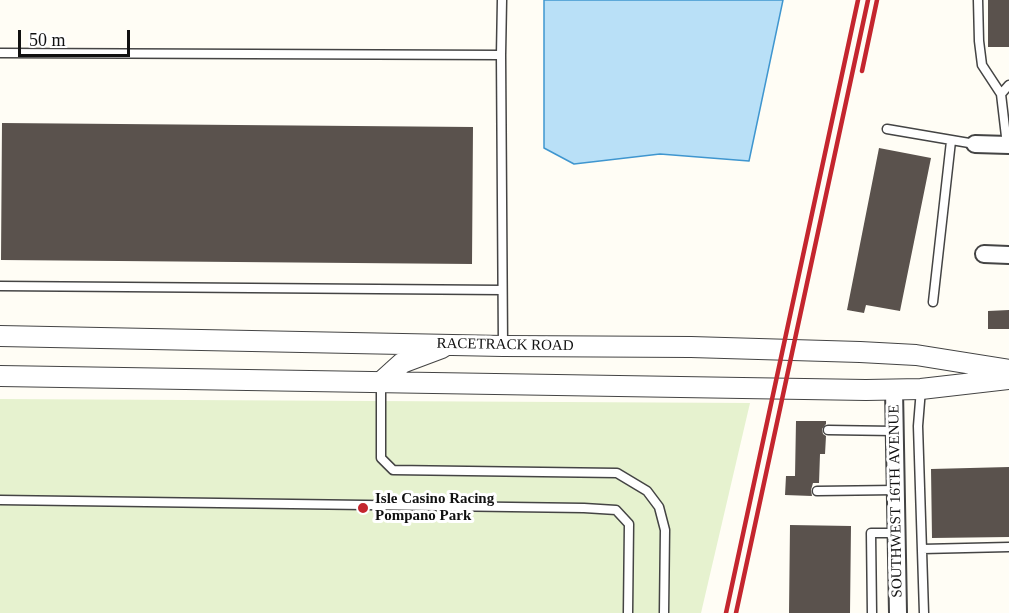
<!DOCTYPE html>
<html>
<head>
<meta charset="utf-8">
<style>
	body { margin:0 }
	#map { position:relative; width:1009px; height:613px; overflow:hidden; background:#fffdf5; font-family:Georgia,serif }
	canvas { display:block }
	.scale { position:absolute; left:18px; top:30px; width:112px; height:27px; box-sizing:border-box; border:3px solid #111; border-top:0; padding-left:8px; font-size:18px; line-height:21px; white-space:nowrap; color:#111; -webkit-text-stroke:4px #fff; paint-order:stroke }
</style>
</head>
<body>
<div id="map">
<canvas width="1009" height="613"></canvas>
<div class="scale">50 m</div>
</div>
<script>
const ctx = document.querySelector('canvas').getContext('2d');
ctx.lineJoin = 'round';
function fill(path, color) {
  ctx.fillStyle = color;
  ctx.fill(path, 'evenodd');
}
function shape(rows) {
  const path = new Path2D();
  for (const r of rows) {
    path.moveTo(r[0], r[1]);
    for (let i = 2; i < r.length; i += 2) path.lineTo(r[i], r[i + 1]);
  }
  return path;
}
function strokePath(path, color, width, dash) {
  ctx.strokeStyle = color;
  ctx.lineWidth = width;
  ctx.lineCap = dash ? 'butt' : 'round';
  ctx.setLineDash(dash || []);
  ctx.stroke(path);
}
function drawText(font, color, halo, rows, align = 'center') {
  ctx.font = font + ' Georgia,serif';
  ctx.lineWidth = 6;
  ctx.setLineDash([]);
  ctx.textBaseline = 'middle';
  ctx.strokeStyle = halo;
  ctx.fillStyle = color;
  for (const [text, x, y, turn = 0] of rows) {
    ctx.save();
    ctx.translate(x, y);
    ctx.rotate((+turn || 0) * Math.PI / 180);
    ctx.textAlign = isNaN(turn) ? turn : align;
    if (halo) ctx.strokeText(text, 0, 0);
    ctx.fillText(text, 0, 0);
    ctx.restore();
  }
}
const pitch = shape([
	[0,399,750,403,701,613,0,613]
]);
const water = shape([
	[544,0,783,0,749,161,660,154,574,164,544,148,544,0]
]);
const building = shape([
	[988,0,1009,0,1009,47,988,47],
	[2,123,473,127,472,264,1,260],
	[879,148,931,158,900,311,866,305,864,313,847,310],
	[1009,310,1009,329,988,329,988,311],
	[796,421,826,421,826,424,822,429,823,434,826,436,825,454,820,454,819,483,813,483,811,490,812,496,785,495,786,476,795,476],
	[1009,467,1009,537,932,538,931,469],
	[790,525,851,526,850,613,789,613]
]);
const service = shape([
	[978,0,979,41,982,65,1001,94],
	[0,53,501,55,502,0],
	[501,55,503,346],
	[887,129,975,144],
	[1007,145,1001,94,1009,85],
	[0,286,502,290],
	[933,302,951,141],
	[381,382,381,458,393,470,617,473,647,491,659,507,665,530,664,613],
	[921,389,918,426,924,613],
	[828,430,894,431],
	[817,491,896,490],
	[0,500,584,508,616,510,629,524,628,613],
	[922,549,1009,547],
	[872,613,871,533,897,533]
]);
const minor = shape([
	[975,144,1009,145],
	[984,254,1009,255],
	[894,390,898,613]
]);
const tertiary = shape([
	[0,336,503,346,691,347,860,352,916,355,1009,370],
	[0,376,866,390,921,389,1009,379],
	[381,382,402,363,442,348]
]);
const rail = shape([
	[862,71,877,0],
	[726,613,858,0],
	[736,613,868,0]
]);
const markers = [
	[363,508,6,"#c4262e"]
];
const streetNames = [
	["RACETRACK ROAD",505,345,1],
	["SOUTHWEST 16TH AVENUE",896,501,-91]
];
const poiNames = [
	["Isle Casino Racing",375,499],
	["Pompano Park",375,516]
];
fill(pitch, '#e6f2cf');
fill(water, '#b9e0f7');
strokePath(water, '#3f96cf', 1.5);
fill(building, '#5a524d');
strokePath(service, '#444', 11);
strokePath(minor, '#444', 20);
strokePath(tertiary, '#444', 22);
strokePath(service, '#fff', 8);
strokePath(minor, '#fff', 16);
strokePath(tertiary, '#fff', 20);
strokePath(rail, '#c4262e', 4.5);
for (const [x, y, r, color] of markers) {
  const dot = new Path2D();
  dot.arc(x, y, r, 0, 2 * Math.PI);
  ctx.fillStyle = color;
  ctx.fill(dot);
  strokePath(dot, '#fff', 2);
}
drawText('15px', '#111', '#fff', streetNames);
drawText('bold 15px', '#111', '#fff', poiNames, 'left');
</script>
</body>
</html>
